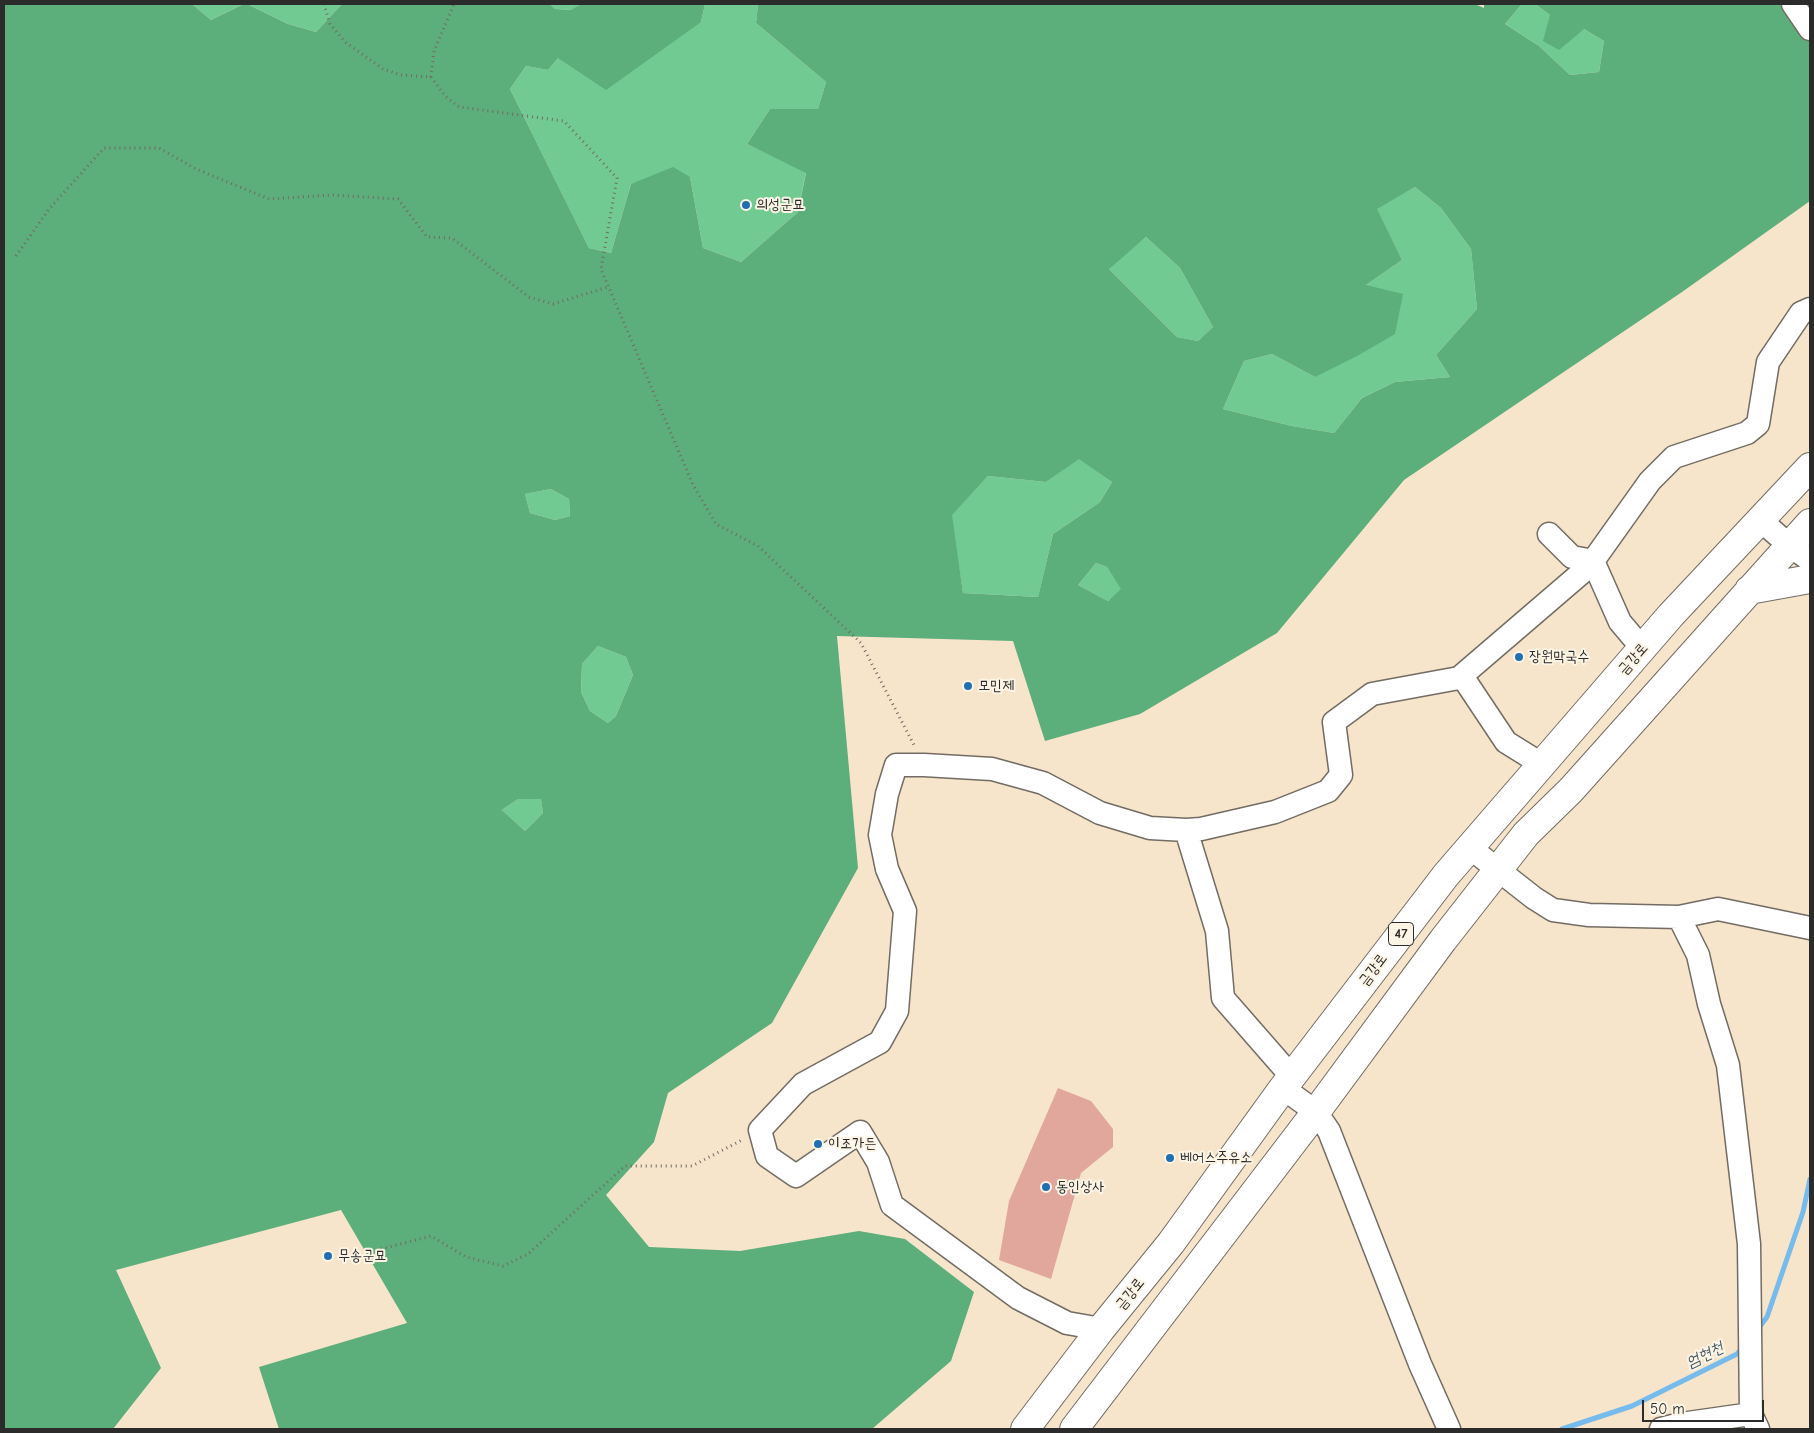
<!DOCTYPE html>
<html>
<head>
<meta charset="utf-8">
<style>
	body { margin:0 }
	#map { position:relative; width:1814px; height:1433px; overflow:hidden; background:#f6e4cb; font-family:"Comic Neue",sans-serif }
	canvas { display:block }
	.frame { position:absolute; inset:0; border:5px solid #2b2b2b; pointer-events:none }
	.scale { position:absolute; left:1642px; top:1400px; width:122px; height:22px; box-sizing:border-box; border:2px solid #2b2b2b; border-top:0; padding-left:6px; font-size:15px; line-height:18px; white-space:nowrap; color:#2b2b2b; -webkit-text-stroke:4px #fcf5e5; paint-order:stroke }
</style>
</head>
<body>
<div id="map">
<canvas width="1814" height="1433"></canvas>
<div class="frame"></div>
<div class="scale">50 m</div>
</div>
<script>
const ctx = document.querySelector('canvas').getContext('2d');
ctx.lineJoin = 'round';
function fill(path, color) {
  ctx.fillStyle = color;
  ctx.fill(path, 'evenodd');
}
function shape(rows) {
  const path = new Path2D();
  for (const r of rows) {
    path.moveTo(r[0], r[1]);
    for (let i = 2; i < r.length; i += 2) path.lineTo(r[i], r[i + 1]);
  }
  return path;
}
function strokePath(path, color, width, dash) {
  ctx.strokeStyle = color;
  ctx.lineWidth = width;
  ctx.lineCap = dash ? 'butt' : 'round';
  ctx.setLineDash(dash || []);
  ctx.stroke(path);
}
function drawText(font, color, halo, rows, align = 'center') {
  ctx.font = font + ' "Comic Neue","Poor Story",sans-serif';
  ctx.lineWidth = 4;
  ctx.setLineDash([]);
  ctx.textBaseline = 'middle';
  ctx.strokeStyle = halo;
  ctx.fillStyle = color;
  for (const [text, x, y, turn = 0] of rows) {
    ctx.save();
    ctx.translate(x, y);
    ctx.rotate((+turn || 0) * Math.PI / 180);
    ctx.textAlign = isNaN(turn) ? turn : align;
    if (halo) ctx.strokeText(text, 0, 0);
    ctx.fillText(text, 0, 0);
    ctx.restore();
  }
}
const green = shape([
	[192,4,244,4,211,20],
	[247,4,342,4,316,32,288,24],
	[550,4,581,4,572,10,555,9],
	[705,4,758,4,756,23,826,82,818,109,770,109,747,144,806,172,798,212,741,262,703,248,690,177,631,184,611,253,589,248,510,89,526,66,548,70,558,58,701,22],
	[1522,4,1535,4,1550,15,1584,29,1604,41,1599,72,1570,75,1539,46,1505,24],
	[1415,187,1441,208,1471,249,1477,309,1436,355,1450,377,1395,382,1362,398,1334,433,1292,426,1223,409,1244,361,1272,354,1315,377,1366,285,1402,260,1376,209],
	[1146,237,1180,268,1213,327,1198,341,1177,337,1108,268],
	[1079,458,1112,482,1100,502,1053,534,1038,597,963,593,951,515,988,476,1046,482],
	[551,489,569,499,570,516,555,520,530,513,525,494],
	[1096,563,1107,567,1122,589,1108,601,1078,585],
	[598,646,626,657,633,675,616,716,608,723,590,711,581,692,582,664],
	[541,798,543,813,525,831,502,810,518,799]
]);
const forest = shape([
	[4,4,192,4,211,20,244,4,247,4,288,24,316,32,342,4,550,4,555,9,571,10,581,4,705,4,701,22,606,90,558,58,548,70,526,66,510,89,589,248,611,253,631,184,673,167,690,177,703,248,741,262,798,212,806,173,747,144,770,109,818,109,826,82,756,23,758,4,1475,4,1484,8,1484,4,1522,4,1505,24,1539,46,1570,75,1599,72,1604,41,1584,29,1559,50,1543,41,1550,15,1535,4,1810,4,1810,201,1682,292,1404,480,1277,633,1140,714,1045,741,1013,641,837,636,858,868,772,1023,668,1093,654,1142,606,1195,649,1247,740,1251,859,1231,905,1239,974,1292,951,1361,872,1429,279,1429,259,1367,407,1323,341,1210,116,1270,161,1368,113,1429,4,1429],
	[1415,187,1441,208,1471,249,1477,309,1436,355,1450,377,1395,382,1362,398,1334,433,1292,426,1223,409,1244,361,1272,354,1315,377,1357,356,1395,334,1403,294,1366,285,1402,260,1377,209],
	[1146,237,1180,268,1213,327,1198,341,1177,337,1109,269],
	[1079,459,1112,482,1100,502,1053,534,1038,597,963,593,952,515,988,476,1046,482],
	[551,489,569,499,570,516,555,520,530,513,525,494],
	[1096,563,1107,567,1121,589,1108,601,1078,585],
	[598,646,626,657,633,675,616,716,608,723,590,711,581,692,582,664],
	[518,799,541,799,543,813,525,831,502,810]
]);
const stream = shape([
	[1758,1329,1767,1317,1803,1212,1810,1179],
	[1562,1429,1632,1406,1737,1354,1743,1347]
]);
const building = shape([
	[1058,1088,1091,1101,1113,1129,1113,1147,1081,1173,1051,1279,999,1260,1009,1201]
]);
const path = shape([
	[324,4,330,24,345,42,383,69,401,75,431,77,445,96,459,107,564,121,617,178,601,269,693,485,716,524,758,546,861,643,915,747],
	[431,77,434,51,454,4],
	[16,256,49,209,104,148,159,148,196,169,269,199,332,195,398,199,427,237,452,238,529,297,553,304,608,287],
	[381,1249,431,1236,466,1257,503,1266,528,1254,625,1166,692,1166,744,1139]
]);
const minor = shape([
	[1793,4,1810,29],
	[1759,519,1789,545,1810,560],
	[1549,534,1572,557,1593,561,1620,622,1642,648],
	[1462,676,1506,742,1543,765],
	[1186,830,1217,931,1223,998,1292,1077],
	[1469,847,1534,898,1553,910,1589,915,1679,917,1718,909,1810,928],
	[1679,917,1698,955,1709,1004,1728,1065,1749,1244,1751,1414,1758,1429],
	[1283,1088,1316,1112,1329,1131,1420,1364,1449,1429],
	[1101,1329,1067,1323,1018,1298,892,1205,878,1162,860,1132,796,1176,767,1156,760,1130,803,1084,880,1042,897,1011,905,911,887,869,880,835,887,794,896,765,924,765,992,769,1043,783,1100,813,1150,828,1186,830,1201,829,1275,812,1328,791,1341,775,1334,722,1372,694,1459,678,1586,569,1593,561,1650,481,1674,457,1747,433,1758,424,1768,362,1801,313,1810,309],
	[1661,1429,1681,1424,1751,1414]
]);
const major = shape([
	[1749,590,1810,579],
	[1025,1429,1101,1329,1171,1243,1283,1088,1446,875,1671,615,1810,467],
	[1074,1429,1316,1112,1443,940,1526,834,1571,790,1810,523]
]);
const markers = [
	[746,205,5,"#1f6fb2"],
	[1519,657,5,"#1f6fb2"],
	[968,686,5,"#1f6fb2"],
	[818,1144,5,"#1f6fb2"],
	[1170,1158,5,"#1f6fb2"],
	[1046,1187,5,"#1f6fb2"],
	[328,1256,5,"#1f6fb2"]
];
const shields = [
	[1401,934,25]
];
const shieldNames = [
	["47",1401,934]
];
const poiNames = [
	["의성군묘",756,205],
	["장원막국수",1529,657],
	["모민제",978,686],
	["이조가든",828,1144],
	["베어스주유소",1180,1158],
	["동인상사",1056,1187],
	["무송군묘",338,1256]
];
const streetNames = [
	["금강로",1633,659,-49],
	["금강로",1373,970,-53],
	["금강로",1130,1294,-51]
];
const waterNames = [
	["엄현천",1705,1355,-26]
];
fill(green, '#71ca91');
fill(forest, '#5cae7b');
strokePath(stream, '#77baec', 5);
fill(building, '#e1a79c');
strokePath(minor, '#726c63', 25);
strokePath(major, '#726c63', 30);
strokePath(path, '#726c63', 3, [1, 4]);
strokePath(minor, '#fff', 22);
strokePath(major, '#fff', 28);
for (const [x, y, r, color] of markers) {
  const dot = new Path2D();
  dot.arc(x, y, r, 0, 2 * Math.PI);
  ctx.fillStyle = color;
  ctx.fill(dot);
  strokePath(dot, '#fcf5e5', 2);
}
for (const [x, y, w] of shields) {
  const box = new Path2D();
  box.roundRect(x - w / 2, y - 11.5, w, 23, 4);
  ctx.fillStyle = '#fcf5e5';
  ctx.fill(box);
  strokePath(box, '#2b2b2b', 1);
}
drawText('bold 14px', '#2b2b2b', null, shieldNames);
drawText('15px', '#2b2b2b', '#fcf5e5', poiNames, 'left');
drawText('15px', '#2b2b2b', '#fcf5e5', streetNames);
drawText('italic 16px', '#425665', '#fcf5e5', waterNames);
</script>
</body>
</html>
